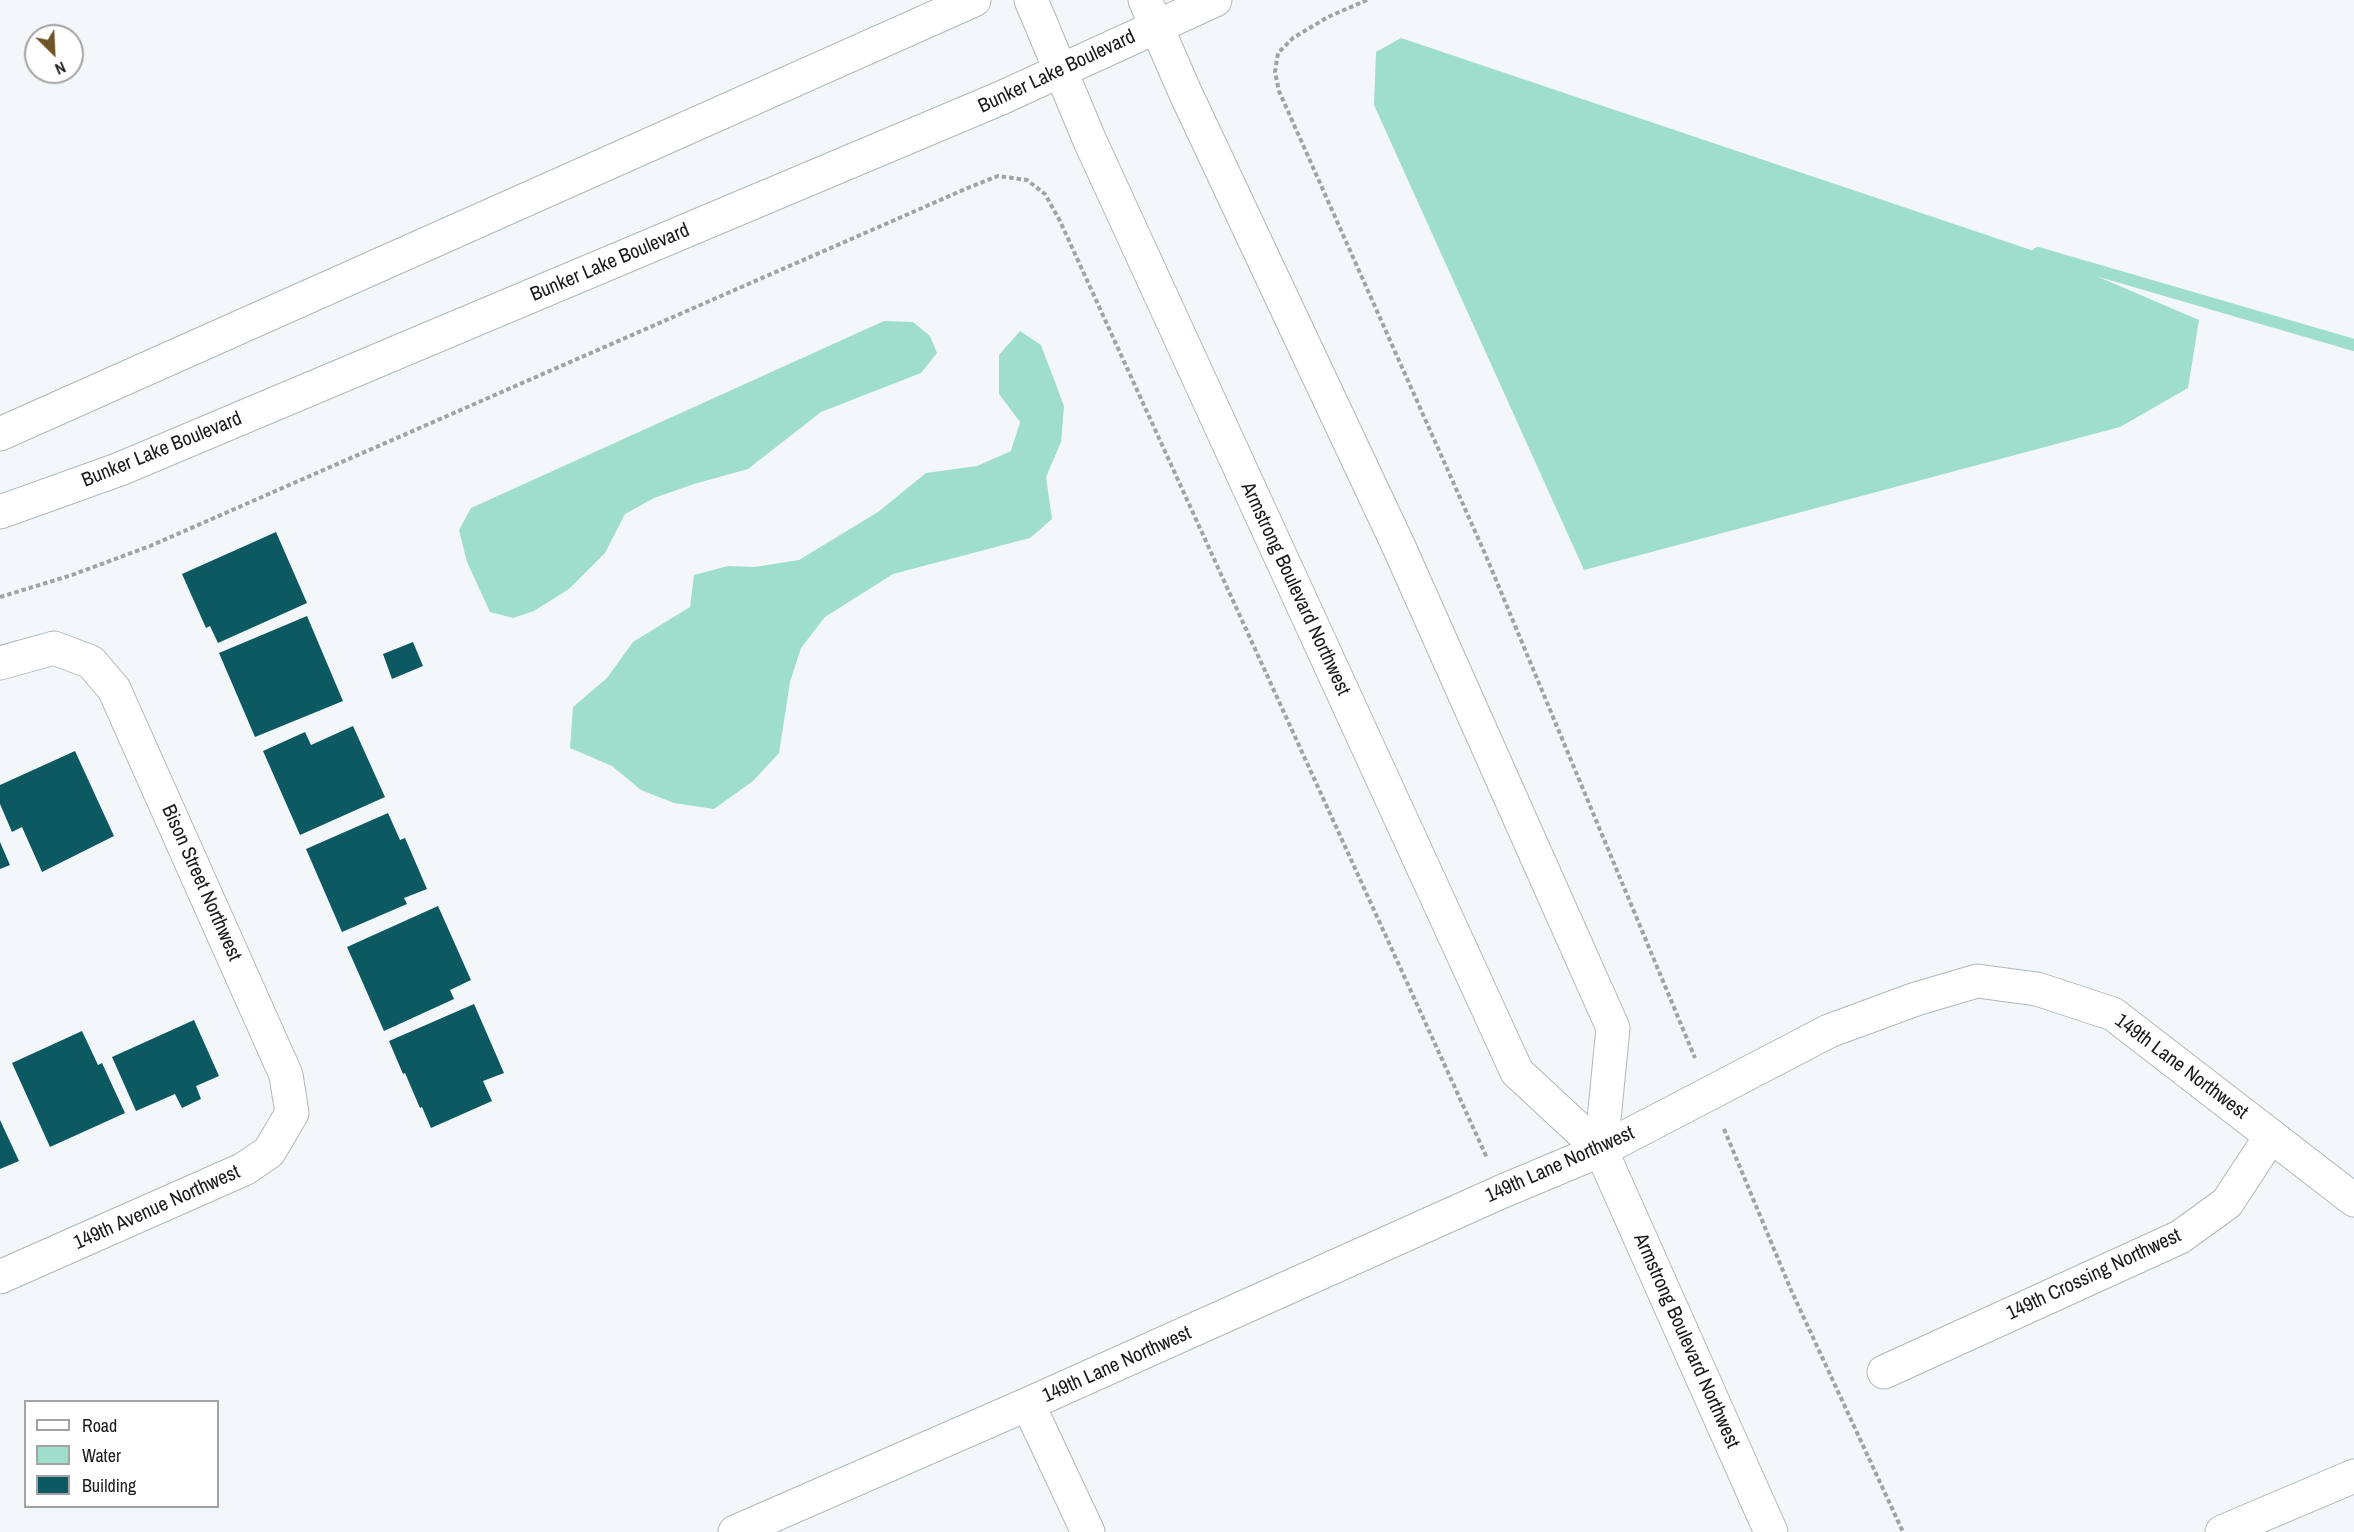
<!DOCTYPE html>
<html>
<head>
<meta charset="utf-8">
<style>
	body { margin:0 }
	#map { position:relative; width:2354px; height:1532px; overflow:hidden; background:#f3f7fa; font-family:"Archivo Narrow",sans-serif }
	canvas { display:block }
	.legend { position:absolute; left:24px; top:1400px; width:195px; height:108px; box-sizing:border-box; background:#fff; border:2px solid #a3a3a4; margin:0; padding:8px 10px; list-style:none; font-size:18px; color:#191a1b }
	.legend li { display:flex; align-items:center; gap:12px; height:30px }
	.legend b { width:30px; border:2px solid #a3a3a4 }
	.north { position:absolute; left:24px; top:24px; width:60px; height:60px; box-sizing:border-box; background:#fff; border:2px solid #a3a3a4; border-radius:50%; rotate:156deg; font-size:16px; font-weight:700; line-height:24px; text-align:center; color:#191a1b }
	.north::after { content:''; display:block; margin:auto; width:21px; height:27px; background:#6f5427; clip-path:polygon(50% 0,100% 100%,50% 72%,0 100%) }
</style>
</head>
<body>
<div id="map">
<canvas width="2354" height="1532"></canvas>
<ul class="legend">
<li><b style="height:8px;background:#fff"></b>Road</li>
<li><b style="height:16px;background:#9fdecb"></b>Water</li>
<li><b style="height:16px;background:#0d5961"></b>Building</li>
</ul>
<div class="north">N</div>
</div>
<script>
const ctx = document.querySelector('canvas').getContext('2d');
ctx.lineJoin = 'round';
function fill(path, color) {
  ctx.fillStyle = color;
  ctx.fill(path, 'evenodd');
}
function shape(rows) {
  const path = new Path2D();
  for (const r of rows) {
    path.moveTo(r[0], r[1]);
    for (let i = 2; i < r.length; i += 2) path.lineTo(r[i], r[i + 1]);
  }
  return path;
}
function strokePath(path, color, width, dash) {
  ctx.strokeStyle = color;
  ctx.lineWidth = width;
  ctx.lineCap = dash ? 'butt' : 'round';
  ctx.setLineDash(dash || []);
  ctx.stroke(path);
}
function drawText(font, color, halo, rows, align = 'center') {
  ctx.font = font + ' "Archivo Narrow",sans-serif';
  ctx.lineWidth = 6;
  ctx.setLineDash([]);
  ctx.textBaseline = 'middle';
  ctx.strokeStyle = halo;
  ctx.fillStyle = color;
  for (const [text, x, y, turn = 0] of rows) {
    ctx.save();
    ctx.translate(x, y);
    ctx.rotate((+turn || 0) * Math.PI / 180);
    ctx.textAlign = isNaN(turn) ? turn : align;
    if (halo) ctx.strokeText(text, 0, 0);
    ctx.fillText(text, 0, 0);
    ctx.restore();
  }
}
const water = shape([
	[1401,38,2052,257,2199,320,2188,388,2120,427,1584,570,1374,105,1376,52],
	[884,321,913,322,930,336,937,353,921,373,821,412,748,469,694,484,654,498,625,514,605,553,569,589,534,611,513,618,490,612,467,562,459,530,471,508],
	[1020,331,1041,345,1064,406,1061,442,1046,477,1052,519,1030,538,893,574,825,617,801,648,790,682,779,753,753,781,714,809,674,803,641,790,612,766,570,748,573,707,607,678,633,642,690,607,694,575,728,566,754,567,799,560,878,512,926,473,977,466,1011,451,1020,422,999,394,999,355]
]);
const stream = shape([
	[2038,253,2354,345]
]);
const building = shape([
	[276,532,307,603,218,643,210,626,206,628,182,574],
	[307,616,343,701,255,737,219,653],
	[413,642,423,666,392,679,383,654],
	[353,726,385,797,300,835,263,751,305,732,311,745],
	[75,751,114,836,42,872,22,827,12,832,0,804,0,785],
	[388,813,400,840,405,838,427,889,404,898,407,904,342,932,306,849],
	[0,842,10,865,0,869],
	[438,906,471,980,450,990,454,999,384,1031,347,947],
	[474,1004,504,1073,483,1081,492,1101,431,1128,422,1107,420,1108,405,1073,403,1074,389,1041],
	[194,1020,219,1076,196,1086,201,1099,182,1108,175,1094,136,1111,112,1057],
	[82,1031,98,1065,102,1063,125,1113,50,1147,12,1063],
	[0,1120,19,1161,0,1169]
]);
const path = shape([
	[1367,0,1328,17,1293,38,1278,53,1275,72,1279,91,1486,556,1695,1058],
	[0,597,72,575,150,546,970,187,998,176,1027,180,1045,194,1060,221,1487,1158],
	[1724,1129,1791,1290,1903,1532]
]);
const street = shape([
	[0,663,54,648,91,662,114,689,286,1075,292,1113,269,1152,244,1169,0,1277],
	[1884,1372,2180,1237,2227,1203,2271,1136],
	[1028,1404,1088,1532],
	[735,1532,1028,1404,1503,1191,1601,1150,1829,1031,1916,999,1977,981,2037,989,2113,1014,2354,1200],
	[2222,1532,2354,1476]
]);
const secondary = shape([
	[1031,0,1090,141,1517,1072,1601,1150,1771,1532],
	[1145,0,1185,92,1399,547,1613,1028,1601,1150],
	[0,434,974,0],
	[0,512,120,469,1001,98,1215,0]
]);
const streetNames = [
	["Bunker Lake Boulevard",1057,72,-25],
	["Bunker Lake Boulevard",610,263,-23],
	["Bunker Lake Boulevard",162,450,-22],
	["Armstrong Boulevard Northwest",1295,589,65],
	["Bison Street Northwest",201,883,66],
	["149th Lane Northwest",2181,1067,37],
	["149th Lane Northwest",1560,1165,-24],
	["149th Avenue Northwest",157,1208,-24],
	["149th Crossing Northwest",2094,1275,-25],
	["Armstrong Boulevard Northwest",1686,1341,66],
	["149th Lane Northwest",1117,1365,-24]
];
fill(water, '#9fdecb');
strokePath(stream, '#9fdecb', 12);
fill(building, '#0d5961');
strokePath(street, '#b3b7b9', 35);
strokePath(secondary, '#b3b7b9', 35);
strokePath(path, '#a0a2a5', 4, [4.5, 3]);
strokePath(street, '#fff', 33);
strokePath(secondary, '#fff', 33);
drawText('20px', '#191a1b', '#fff', streetNames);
</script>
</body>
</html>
